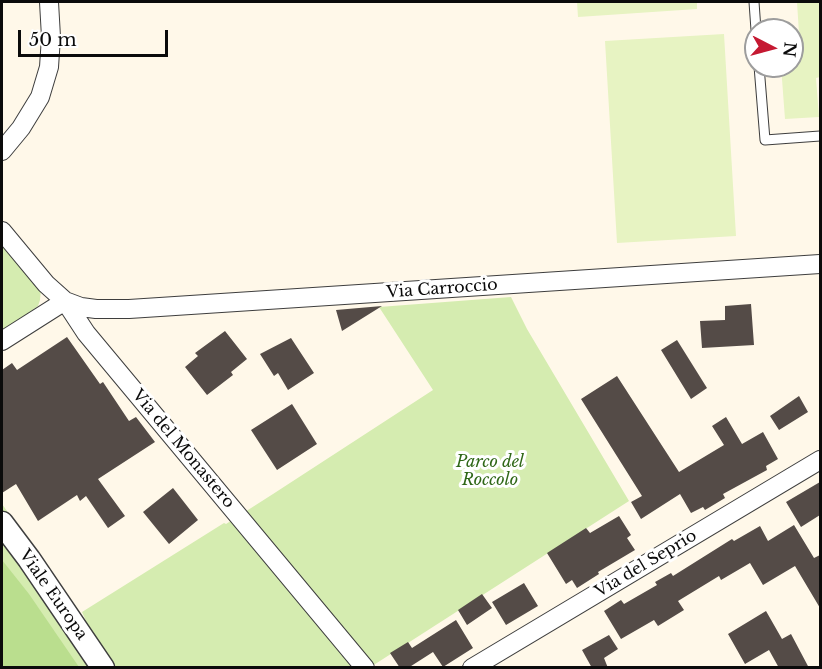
<!DOCTYPE html>
<html>
<head>
<meta charset="utf-8">
<style>
	body { margin:0 }
	#map { position:relative; width:822px; height:669px; overflow:hidden; background:#fff8e9; font-family:"Libre Baskerville",serif }
	canvas { display:block }
	.frame { position:absolute; inset:0; border:3px solid #0b0b0b; pointer-events:none }
	.north { position:absolute; left:744px; top:18px; width:60px; height:60px; box-sizing:border-box; background:#fff; border:2px solid #9d9d9d; border-radius:50%; rotate:96deg; font-size:16px; font-weight:700; line-height:24px; text-align:center; color:#0b0b0b }
	.north::after { content:''; display:block; margin:auto; width:21px; height:27px; background:#c51932; clip-path:polygon(50% 0,100% 100%,50% 72%,0 100%) }
	.scale { position:absolute; left:18px; top:30px; width:150px; height:27px; box-sizing:border-box; border:3px solid #0b0b0b; border-top:0; padding-left:8px; font-size:18px; line-height:21px; white-space:nowrap; color:#0b0b0b; -webkit-text-stroke:4px #fff; paint-order:stroke }
</style>
</head>
<body>
<div id="map">
<canvas width="822" height="669"></canvas>
<div class="frame"></div>
<div class="north">N</div>
<div class="scale">50 m</div>
</div>
<script>
const ctx = document.querySelector('canvas').getContext('2d');
ctx.lineJoin = 'round';
function fill(path, color) {
  ctx.fillStyle = color;
  ctx.fill(path, 'evenodd');
}
function shape(rows) {
  const path = new Path2D();
  for (const r of rows) {
    path.moveTo(r[0], r[1]);
    for (let i = 2; i < r.length; i += 2) path.lineTo(r[i], r[i + 1]);
  }
  return path;
}
function strokePath(path, color, width, dash) {
  ctx.strokeStyle = color;
  ctx.lineWidth = width;
  ctx.lineCap = dash ? 'butt' : 'round';
  ctx.setLineDash(dash || []);
  ctx.stroke(path);
}
function drawText(font, color, halo, rows, align = 'center') {
  ctx.font = font + ' "Libre Baskerville",serif';
  ctx.lineWidth = 6;
  ctx.setLineDash([]);
  ctx.textBaseline = 'middle';
  ctx.strokeStyle = halo;
  ctx.fillStyle = color;
  for (const [text, x, y, turn = 0] of rows) {
    ctx.save();
    ctx.translate(x, y);
    ctx.rotate((+turn || 0) * Math.PI / 180);
    ctx.textAlign = isNaN(turn) ? turn : align;
    if (halo) ctx.strokeText(text, 0, 0);
    ctx.fillText(text, 0, 0);
    ctx.restore();
  }
}
const green = shape([
	[2,246,41,289,40,300,38,306,2,333],
	[511,297,527,329,629,501,369,668,2,667,2,504,86,621,82,612,224,523,226,524,273,494,433,390,379,307]
]);
const forest = shape([
	[2,560,29,594,79,667,2,667]
]);
const pitch = shape([
	[577,2,697,2,697,9,578,17],
	[797,2,820,2,820,77,816,78,819,117,785,119,781,66,792,66,792,50,800,49],
	[724,34,736,236,617,243,605,41]
]);
const building = shape([
	[751,304,754,345,702,348,700,321,725,320,725,306],
	[382,306,342,331,336,310],
	[225,331,247,359,231,372,233,375,207,395,185,367,198,356,195,353],
	[67,337,100,384,103,382,129,421,136,417,155,442,98,479,125,516,108,528,86,496,80,501,77,495,38,521,16,484,2,493,2,370,12,363,17,370],
	[291,338,314,373,288,390,278,373,274,376,260,354],
	[677,340,707,388,691,399,661,350],
	[617,376,679,472,724,445,712,426,726,417,742,444,763,432,778,459,766,466,767,470,723,494,725,498,705,510,703,507,691,513,680,494,641,519,631,502,642,496,581,399],
	[799,396,808,412,779,430,770,416],
	[292,404,317,444,277,470,251,430],
	[820,482,820,515,801,527,786,502],
	[173,488,198,520,169,544,143,512],
	[619,516,631,535,627,538,635,550,598,572,599,574,577,588,572,580,566,584,547,553,586,528,590,533],
	[794,525,814,558,820,555,820,608,795,566,763,585,750,563,721,580,719,576,678,601,684,610,658,626,654,620,621,639,604,611,621,600,624,604,657,585,655,582,671,573,673,576,732,539,734,541,760,526,768,541],
	[524,583,538,606,506,625,492,602],
	[482,594,492,608,467,625,458,610],
	[766,611,782,639,791,634,809,668,779,668,769,650,745,664,728,634],
	[456,620,473,648,443,667,433,652,408,668,400,668,390,653,408,642,412,648],
	[609,635,618,649,604,658,608,668,592,668,582,650]
]);
const service = shape([
	[754,2,756,30],
	[759,66,765,140,820,136]
]);
const minor = shape([
	[2,151,21,128,40,97,49,67,51,37,49,2],
	[2,231,46,284,65,301,86,333,365,668],
	[2,341,65,301,81,307,96,309,129,309,820,264],
	[472,668,820,460]
]);
const tertiary = shape([
	[2,523,29,559,103,668]
]);
const streetNames = [
	["Via Carroccio",442,289,-4],
	["Via del Monastero",183,449,50],
	["Via del Seprio",646,564,-31],
	["Viale Europa",53,595,55]
];
const parkNames = [
	["Parco del",490,462],
	["Roccolo",490,480]
];
fill(green, '#d5ecb0');
fill(forest, '#bade8e');
fill(pitch, '#e7f3c2');
fill(building, '#544b47');
strokePath(service, '#3e3e3e', 11);
strokePath(minor, '#3e3e3e', 20);
strokePath(tertiary, '#3e3e3e', 25);
strokePath(service, '#fff', 9);
strokePath(minor, '#fff', 18);
strokePath(tertiary, '#fff', 22);
drawText('16px', '#0b0b0b', '#fff', streetNames);
drawText('italic 16px', '#2f6717', '#fff', parkNames);
</script>
</body>
</html>
